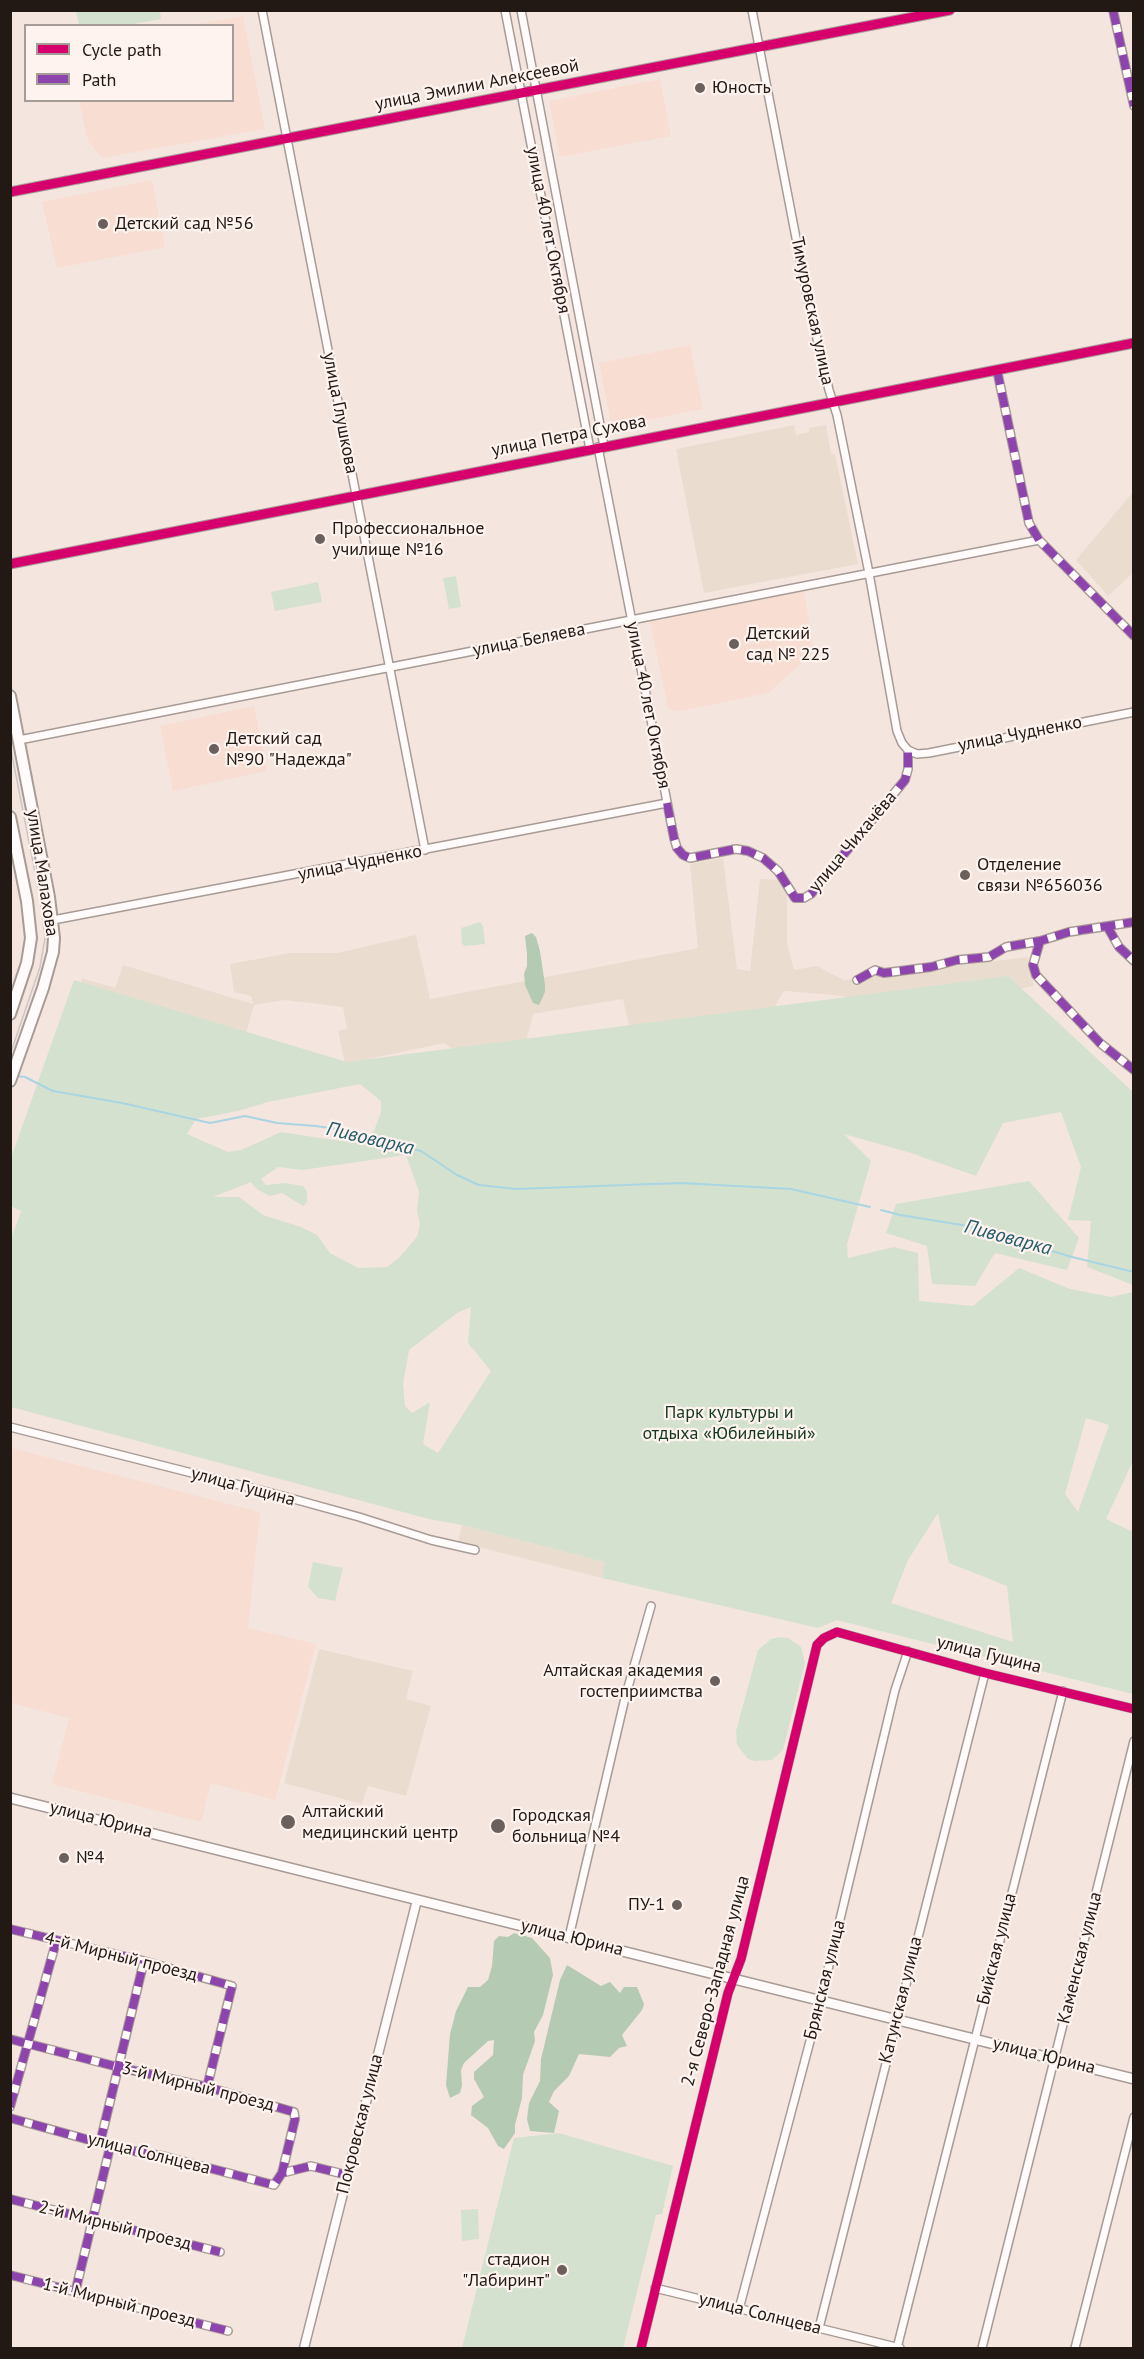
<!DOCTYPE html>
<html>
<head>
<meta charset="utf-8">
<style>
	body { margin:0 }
	#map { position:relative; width:1144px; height:2359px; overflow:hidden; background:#f5e5df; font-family:"PT Sans",sans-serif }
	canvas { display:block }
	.frame { position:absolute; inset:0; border:12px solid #221915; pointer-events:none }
	.legend { position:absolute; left:24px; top:24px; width:210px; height:78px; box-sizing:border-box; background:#fef3ee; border:2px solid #a69c97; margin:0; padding:8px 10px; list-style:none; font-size:18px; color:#221915 }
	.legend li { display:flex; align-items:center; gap:12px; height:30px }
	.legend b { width:30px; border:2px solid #a69c97 }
</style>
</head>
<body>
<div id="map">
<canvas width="1144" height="2359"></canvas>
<div class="frame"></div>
<ul class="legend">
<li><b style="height:8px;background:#d6006c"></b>Cycle path</li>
<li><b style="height:8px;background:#8e44ad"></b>Path</li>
</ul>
</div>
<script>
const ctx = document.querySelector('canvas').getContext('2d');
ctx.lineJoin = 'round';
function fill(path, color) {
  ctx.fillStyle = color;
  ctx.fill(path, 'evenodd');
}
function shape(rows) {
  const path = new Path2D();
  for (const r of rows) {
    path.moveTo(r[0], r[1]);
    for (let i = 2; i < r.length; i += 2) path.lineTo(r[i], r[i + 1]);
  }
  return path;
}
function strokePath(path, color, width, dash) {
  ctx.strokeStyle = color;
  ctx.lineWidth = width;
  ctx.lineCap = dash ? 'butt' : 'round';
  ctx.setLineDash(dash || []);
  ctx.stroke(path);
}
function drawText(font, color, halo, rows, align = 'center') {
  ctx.font = font + ' "PT Sans",sans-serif';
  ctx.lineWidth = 4.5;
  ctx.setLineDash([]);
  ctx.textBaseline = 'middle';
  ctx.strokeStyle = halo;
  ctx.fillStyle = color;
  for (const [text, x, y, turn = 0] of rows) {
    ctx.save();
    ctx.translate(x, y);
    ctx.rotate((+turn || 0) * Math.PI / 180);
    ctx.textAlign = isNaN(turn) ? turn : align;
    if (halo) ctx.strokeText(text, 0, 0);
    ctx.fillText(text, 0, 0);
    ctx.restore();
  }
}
const industrial = shape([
	[794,425,796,435,809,432,809,428,826,425,831,454,835,454,858,564,704,593,676,449],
	[1133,492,1133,573,1108,596,1076,560],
	[723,858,737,969,750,971,760,879,777,880,787,895,787,943,794,970,817,966,844,980,1028,957,1034,986,1005,992,884,1004,835,995,784,991,758,1035,631,1035,623,999,533,1014,524,1050,474,1063,444,1043,345,1064,338,1031,347,1029,343,1007,285,1000,254,1005,235,1073,73,1008,82,978,115,988,123,965,253,1004,251,996,234,992,230,964,290,953,337,953,416,935,430,999,698,948,690,864],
	[462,1525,606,1562,602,1578,458,1542],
	[319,1649,413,1671,406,1699,431,1706,406,1796,368,1786,362,1804,284,1783]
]);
const built = shape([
	[243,16,265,129,102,158,88,141,79,101,232,100,232,26,193,25],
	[660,79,671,136,560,157,549,101],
	[152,180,165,247,57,268,42,202],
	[690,345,703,409,612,427,599,363],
	[804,591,814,652,768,693,676,712,668,708,650,622],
	[254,706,267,771,173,791,160,726],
	[11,1448,260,1512,248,1628,316,1644,275,1800,211,1783,201,1822,52,1784,69,1718,11,1703]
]);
const green = shape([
	[76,11,160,11,161,19,128,25,79,25],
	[456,576,461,607,449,609,443,578],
	[318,582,322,602,275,611,271,592],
	[480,922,483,926,485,944,464,946,462,943,461,928],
	[1008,976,1133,1092,1133,1285,1087,1267,1091,1221,1068,1220,1081,1167,1061,1112,1003,1123,976,1176,911,1153,844,1134,871,1161,847,1244,848,1258,894,1247,918,1253,919,1301,973,1306,1019,1268,1070,1289,1111,1297,1133,1292,1133,1461,1106,1519,1133,1532,1133,1694,837,1620,818,1628,602,1578,605,1562,462,1525,429,1519,11,1407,10,1242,21,1211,11,1206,11,1158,74,980,347,1062],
	[360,1084,381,1101,381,1112,374,1131,360,1141,333,1140,281,1132,241,1150,228,1152,187,1134,196,1119,238,1111,268,1102],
	[406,1155,419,1192,417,1211,420,1224,417,1237,399,1258,387,1267,358,1268,330,1253,317,1235,301,1227,263,1215,239,1197,213,1197,251,1182,258,1190,270,1196,282,1193,303,1206,307,1202,307,1192,303,1186,285,1183,266,1185,261,1179,278,1167,302,1170],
	[471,1307,468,1343,491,1371,438,1453,423,1444,430,1402,412,1413,405,1406,403,1384,409,1350,457,1313],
	[1086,1418,1109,1425,1078,1512,1065,1494],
	[938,1513,949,1563,1007,1586,1013,1642,891,1603,908,1560],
	[1029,1181,1079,1238,1067,1270,995,1253,975,1286,932,1284,927,1246,886,1233,896,1204],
	[313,1562,343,1568,335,1601,318,1598,308,1587],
	[779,1637,788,1638,801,1647,805,1663,783,1750,772,1760,755,1761,748,1759,737,1745,736,1731,758,1650,771,1639],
	[559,2133,673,2166,662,2214,656,2215,623,2348,462,2348,514,2138],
	[478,2209,479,2239,462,2241,461,2210]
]);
const forest = shape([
	[532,933,536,937,540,951,545,985,545,992,539,1005,533,1003,525,985,524,974,527,966,527,954,525,936],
	[514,1933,532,1938,550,1958,553,1975,543,2015,534,2032,535,2041,523,2075,522,2098,515,2125,515,2133,504,2149,498,2146,488,2128,471,2115,472,2106,484,2097,474,2079,474,2072,493,2055,494,2040,488,2041,464,2063,461,2070,462,2085,460,2093,450,2098,446,2085,450,2034,456,2011,468,1987,480,1987,488,1980,492,1966,494,1941,499,1936,508,1937],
	[567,1965,601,1986,610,1982,620,1993,624,1987,637,1987,644,2004,642,2010,622,2035,627,2046,619,2048,610,2057,579,2054,569,2076,554,2091,549,2102,559,2111,554,2133,530,2131,527,2119,529,2103,540,2081,541,2059,560,1980]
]);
const stream = shape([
	[16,1076,25,1077,53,1091,122,1103,210,1123,245,1116,277,1123,316,1126,350,1131,371,1141,387,1141,421,1151,457,1175,479,1185,516,1189,681,1183,791,1189,870,1207],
	[881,1210,900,1215,968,1226,1072,1257,1134,1272]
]);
const minor = shape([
	[262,10,425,850],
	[505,10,590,449],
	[521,10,604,446],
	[752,10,808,300,829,390,837,415,869,573,897,731,902,743,908,750],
	[1113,10,1134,106],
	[997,370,1029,523,1039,540,1134,636],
	[598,447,674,838,677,848,683,855,690,858,736,849,748,851,763,858,778,871,795,898,804,898,811,894,905,780,908,769,908,750],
	[19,740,1039,540],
	[908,750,917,754,929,753,1134,712],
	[53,920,667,803],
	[1107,926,1119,947,1134,961],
	[1040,941,1033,965,1036,975,1100,1043,1134,1070],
	[857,980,875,970,884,973,931,967,957,960,989,957,1006,947,1040,941,1069,932,1134,922],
	[10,1427,279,1495,359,1517,431,1540,475,1550],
	[10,1929,144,1961,232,1986,207,2087],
	[569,1937,625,1698,651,1606],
	[10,2039,118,2067,207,2087,294,2112,295,2119,282,2173,311,2166,347,2175],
	[10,2107,56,1942],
	[10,2118,100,2143,110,2147,163,2156,274,2185,282,2173],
	[100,2143,144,1961],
	[10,2199,220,2252],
	[10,2275,228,2331],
	[655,2288,900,2348],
	[75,2293,110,2147],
	[739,2309,818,2011,895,1690,908,1651],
	[819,2328,985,1673],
	[641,2348,728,1993,741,1959,817,1645,824,1638,837,1632,985,1673,1134,1709],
	[897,2348,1063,1691],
	[982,2348,1134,1741],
	[1075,2348,1134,2117]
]);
const tertiary = shape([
	[10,192,950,10],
	[10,564,1134,343],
	[304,2348,417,1900]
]);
const secondary = shape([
	[10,1798,1134,2079]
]);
const primary = shape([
	[10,696,49,897,54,938,53,952,43,988,10,1081],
	[10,817,27,901,31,938,27,963,10,1014]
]);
const tram = shape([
	[10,745,40,898,45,938,40,967,10,1055]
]);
const quiet = shape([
	[1113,10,1134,106],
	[997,370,1029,523,1039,540,1134,636],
	[667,803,674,838,677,848,683,855,690,858,736,849,748,851,763,858,778,871,795,898,804,898,811,894,905,780,908,769,908,750],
	[1107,926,1119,947,1134,961],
	[1040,941,1033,965,1036,975,1100,1043,1134,1070],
	[857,980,875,970,884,973,931,967,957,960,989,957,1006,947,1040,941,1069,932,1134,922],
	[10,1929,144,1961,232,1986,207,2087],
	[10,2039,118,2067,207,2087,294,2112,295,2119,282,2173,311,2166,347,2175],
	[10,2107,56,1942],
	[10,2118,100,2143,110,2147,163,2156,274,2185,282,2173],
	[100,2143,144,1961],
	[10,2199,220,2252],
	[10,2275,228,2331],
	[75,2293,110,2147]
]);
const cycleway = shape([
	[10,192,950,10],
	[10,564,1134,343],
	[641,2348,728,1993,741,1959,817,1645,824,1638,837,1632,985,1673,1134,1709]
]);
const markers = [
	[700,88,6,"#6c605c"],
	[103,224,6,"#6c605c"],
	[320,539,6,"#6c605c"],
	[734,644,6,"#6c605c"],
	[214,749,6,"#6c605c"],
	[965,875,6,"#6c605c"],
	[715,1681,6,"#6c605c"],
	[288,1822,8,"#6c605c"],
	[498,1826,8,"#6c605c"],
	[64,1858,6,"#6c605c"],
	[677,1905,6,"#6c605c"],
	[562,2270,6,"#6c605c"]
];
const streetNames = [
	["улица Эмилии Алексеевой",477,85,-11],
	["улица 40 лет Октября",548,230,79],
	["Тимуровская улица",812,311,78],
	["улица Глушкова",340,413,79],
	["улица Петра Сухова",569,436,-11],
	["улица Беляева",529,640,-11],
	["улица 40 лет Октября",648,705,79],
	["улица Чудненко",1020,734,-11],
	["улица Чихачёва",853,842,-50],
	["улица Чудненко",360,863,-11],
	["улица Малахова",42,873,81],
	["улица Гущина",243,1487,15],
	["улица Гущина",989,1655,14],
	["улица Юрина",101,1820,14],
	["улица Юрина",572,1938,14],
	["Бийская улица",997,1949,-76],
	["4-й Мирный проезд",121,1957,14],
	["Каменская улица",1080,1958,-76],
	["Брянская улица",825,1980,-76],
	["2-я Северо-Западная улица",716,1981,-75],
	["Катунская улица",901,2000,-76],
	["улица Юрина",1044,2056,14],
	["3-й Мирный проезд",198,2087,14],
	["Покровская улица",360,2124,-76],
	["улица Солнцева",149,2154,14],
	["2-й Мирный проезд",115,2226,14],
	["1-й Мирный проезд",119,2303,14],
	["улица Солнцева",760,2314,14]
];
const poiNames = [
	["Юность",712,88],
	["Детский сад №56",115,224],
	["Профессиональное",332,529],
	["училище №16",332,550],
	["Детский",746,634],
	["сад № 225",746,655],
	["Детский сад",226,739],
	["№90 \"Надежда\"",226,760],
	["Отделение",977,865],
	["связи №656036",977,886],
	["Алтайская академия",703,1671,"right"],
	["гостеприимства",703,1692,"right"],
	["Алтайский",302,1812],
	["медицинский центр",302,1833],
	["Городская",512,1816],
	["больница №4",512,1837],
	["№4",76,1858],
	["ПУ-1",665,1905,"right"],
	["стадион",550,2260,"right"],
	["\"Лабиринт\"",550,2281,"right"]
];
const parkNames = [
	["Парк культуры и",729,1413],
	["отдыха «Юбилейный»",729,1434]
];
const waterNames = [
	["Пивоварка",370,1139,13],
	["Пивоварка",1008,1238,15]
];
fill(industrial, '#eaddcf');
fill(built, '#f8ddd2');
fill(green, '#d4e1cf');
fill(forest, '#b5cab2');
strokePath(stream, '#a9d5e2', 2);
strokePath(minor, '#a79b96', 10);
strokePath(tertiary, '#a79b96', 11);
strokePath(secondary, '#a79b96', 12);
strokePath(primary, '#a79b96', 14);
strokePath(minor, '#fefbfa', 7);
strokePath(tertiary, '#fefbfa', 8);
strokePath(secondary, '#fefbfa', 9);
strokePath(primary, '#fefbfa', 10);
strokePath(tram, '#cbc7c6', 1.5);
strokePath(quiet, '#8e44ad', 8, [15, 8]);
strokePath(cycleway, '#d6006c', 9);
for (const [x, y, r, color] of markers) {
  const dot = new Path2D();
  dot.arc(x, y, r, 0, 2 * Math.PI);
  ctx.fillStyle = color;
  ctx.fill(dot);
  strokePath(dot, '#fef3ee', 2);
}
drawText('18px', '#221915', '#fef3ee', streetNames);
drawText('18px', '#221915', '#fef3ee', poiNames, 'left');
drawText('18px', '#113920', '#fef3ee', parkNames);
drawText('italic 20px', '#225b6b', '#fef3ee', waterNames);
</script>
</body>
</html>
